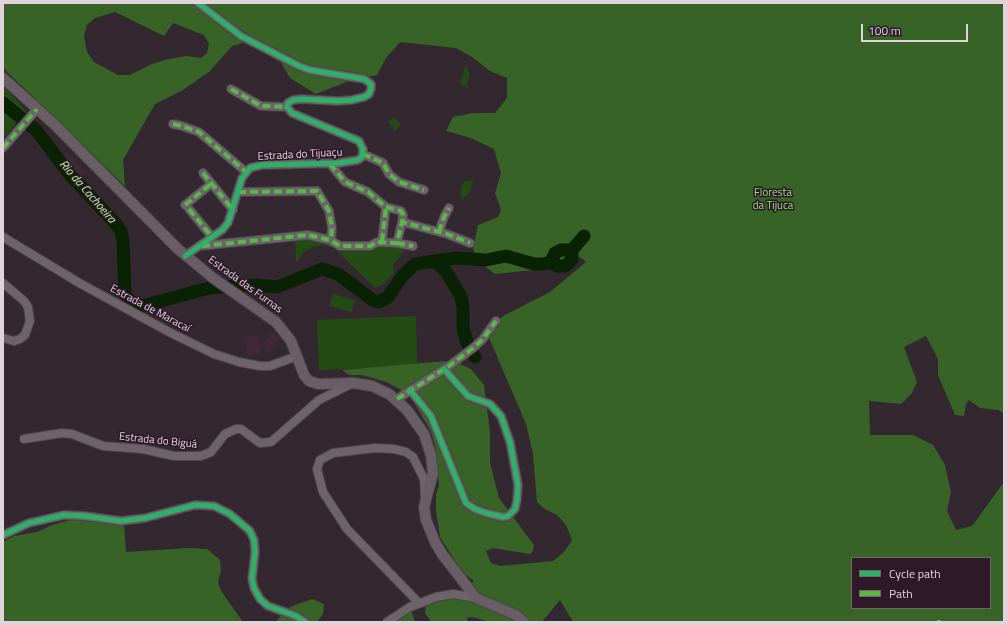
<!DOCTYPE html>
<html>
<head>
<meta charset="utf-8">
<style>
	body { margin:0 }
	#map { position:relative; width:1007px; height:625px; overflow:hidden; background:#332830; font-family:"Titillium Web",sans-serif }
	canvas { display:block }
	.frame { position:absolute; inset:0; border:4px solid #e1d3dc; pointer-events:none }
	.legend { position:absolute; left:851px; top:557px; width:140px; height:52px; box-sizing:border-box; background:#2d1927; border:1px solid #75636f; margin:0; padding:5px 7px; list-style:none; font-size:12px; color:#e1d3dc }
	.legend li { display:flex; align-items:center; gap:8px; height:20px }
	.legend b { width:20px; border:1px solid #75636f }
	.scale { position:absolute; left:861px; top:24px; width:107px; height:18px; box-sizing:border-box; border:2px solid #e1d3dc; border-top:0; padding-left:5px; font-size:12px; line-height:14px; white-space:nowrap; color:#e1d3dc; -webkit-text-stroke:3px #2d1927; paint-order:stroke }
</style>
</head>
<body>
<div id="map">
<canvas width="1007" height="625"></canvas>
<div class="frame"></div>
<ul class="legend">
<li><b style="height:5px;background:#2db169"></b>Cycle path</li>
<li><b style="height:5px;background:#58b947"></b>Path</li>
</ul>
<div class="scale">100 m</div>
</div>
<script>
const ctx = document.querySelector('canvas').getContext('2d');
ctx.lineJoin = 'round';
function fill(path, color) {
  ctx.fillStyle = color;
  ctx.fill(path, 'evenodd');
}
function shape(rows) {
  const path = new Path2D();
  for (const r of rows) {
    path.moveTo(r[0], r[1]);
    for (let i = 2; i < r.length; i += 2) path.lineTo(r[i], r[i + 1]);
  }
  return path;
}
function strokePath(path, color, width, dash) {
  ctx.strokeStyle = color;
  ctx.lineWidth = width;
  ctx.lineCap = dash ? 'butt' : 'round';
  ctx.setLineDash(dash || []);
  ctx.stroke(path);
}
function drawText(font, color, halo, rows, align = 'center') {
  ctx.font = font + ' "Titillium Web",sans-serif';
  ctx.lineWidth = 3;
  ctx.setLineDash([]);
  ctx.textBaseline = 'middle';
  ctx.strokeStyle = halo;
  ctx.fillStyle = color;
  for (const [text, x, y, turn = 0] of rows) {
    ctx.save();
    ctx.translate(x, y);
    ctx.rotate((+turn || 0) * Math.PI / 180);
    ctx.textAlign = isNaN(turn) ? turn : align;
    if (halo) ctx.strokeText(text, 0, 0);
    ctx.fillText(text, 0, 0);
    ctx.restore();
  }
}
const built = shape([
	[67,152,87,172,78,181,61,158],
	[272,332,280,337,269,353,261,347],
	[259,335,261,354,247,356,245,337]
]);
const green = shape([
	[466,65,470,75,467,81,468,88,460,83],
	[3,85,26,111,3,139],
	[394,117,401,124,395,131,388,122],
	[474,180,470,192,461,200,461,189,464,182],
	[295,235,333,243,406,245,404,251,393,265,394,273,382,285,375,288,334,248,323,245,313,247,304,252,296,263],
	[333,294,355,300,351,312,329,306],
	[416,316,417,366,319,370,317,320]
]);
const forest = shape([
	[3,3,1004,3,1004,413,998,410,980,408,969,400,966,404,964,416,955,415,938,375,938,359,926,336,904,347,917,382,912,393,901,404,869,401,870,435,913,435,933,445,945,465,951,492,947,511,956,530,972,526,1004,482,1004,622,573,622,560,600,542,622,490,622,472,617,467,618,467,622,431,622,425,613,426,602,454,591,465,590,474,581,462,572,440,537,436,510,436,495,439,485,435,445,430,430,409,394,386,382,362,375,349,375,342,370,445,361,458,363,471,369,484,385,490,432,490,463,499,498,534,545,533,551,530,554,493,548,486,551,491,563,500,566,553,561,564,552,572,540,566,525,557,515,545,509,537,502,533,454,526,424,487,333,503,316,550,292,586,262,580,257,543,269,495,274,477,260,473,248,478,225,498,217,501,210,495,193,501,173,494,149,471,138,446,131,453,117,473,113,495,113,507,98,507,78,490,71,472,57,456,48,400,42,386,58,377,75,349,81,316,94,290,78,275,52,250,41,232,46,210,71,183,90,155,104,123,160,125,186,3,68],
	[115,12,164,36,173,23,204,35,209,44,207,53,201,58,186,56,169,59,152,64,130,75,118,75,94,62,87,52,84,36,87,25,95,18],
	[852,558,990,558,990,608,852,608],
	[81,517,124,524,126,552,189,548,207,549,220,560,221,570,218,582,221,591,243,622,3,622,3,542,14,536,37,532,52,525],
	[312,599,324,604,323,614,317,622,276,622,281,615,290,607],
	[411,610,415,622,389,622]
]);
const river = shape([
	[3,103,36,130,71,176,117,225,121,231,123,240,125,294,131,302,139,305,146,305,209,288,255,285,277,287,322,269,338,274,374,301,379,302,388,297,403,275,415,264,456,258,486,260,506,256,534,264,543,264,551,262,555,253,561,250,572,250,584,236],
	[435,261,447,273,461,297,463,306,463,328,467,343,475,357],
	[551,262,556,266,565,266,572,260,572,250]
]);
const minor = shape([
	[231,89,261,106,287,107],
	[173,124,182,126,199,132,246,172],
	[3,148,37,109],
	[363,154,383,163,389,174,399,182,424,190],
	[330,164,345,182,368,192,386,207,401,211,403,215,402,222,447,234,470,243],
	[203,173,233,210],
	[238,192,317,191,329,211,332,228,331,240],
	[185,205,211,184],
	[189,209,212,237],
	[439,232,444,217,449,208],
	[3,237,81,284,171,333,214,354,239,362,260,366,270,366,297,356],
	[382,241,386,207],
	[397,243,413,246],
	[199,246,308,235,330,240,340,246,370,246,377,242,397,243,402,222],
	[185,256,222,230,228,223,242,178,250,168,262,165,339,163,358,160,362,157,363,149,359,141,292,113,287,107,288,103,293,100,301,99,337,101,352,100,364,97,369,94,371,89,371,84,364,79,310,70,299,66,241,36,198,3],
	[3,283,24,301,28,307,30,321,25,335,20,339,14,341,3,338],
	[410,390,431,416,466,503,475,509,486,513,503,517,508,516,515,509,517,500,518,485,510,442,501,416,490,404,468,396,444,369],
	[397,399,449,366,473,348,482,340,496,321],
	[24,439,62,433,72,434,103,446,143,449,174,456,201,456,211,452,225,434,236,429,241,429,260,443,271,442,319,400,353,383],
	[3,535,29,523,64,515,85,516,121,521,145,518,195,505,214,506,230,514,250,531,254,540,255,552,252,579,254,588,260,599,268,606,296,616,305,622],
	[419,603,347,529,323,492,317,469,320,460,333,453,375,448,394,449,406,452,413,457,424,479,425,496],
	[387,622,410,607,436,597,453,594,476,598]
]);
const major = shape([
	[3,78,54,124,178,249,213,278,276,322,291,341,304,375,309,381,318,384,354,383,372,386,389,394,407,410,424,434,431,455,433,473,424,507,426,520,435,542,442,554,476,598,516,615,524,622]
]);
const quiet = shape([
	[231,89,261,106,287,107],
	[173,124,182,126,199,132,246,172],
	[3,148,37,109],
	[363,154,383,163,389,174,399,182,424,190],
	[330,164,345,182,368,192,386,207,401,211,403,215,402,222,447,234,470,243],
	[203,173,233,210],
	[238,192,317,191,329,211,332,228,331,240],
	[185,205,211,184],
	[189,209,212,237],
	[439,232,444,217,449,208],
	[382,241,386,207],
	[397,243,413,246],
	[202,246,308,235,330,240,340,246,370,246,377,242,397,243,402,222],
	[397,399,449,366,473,348,482,340,496,321],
	[939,622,939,620]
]);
const cycleway = shape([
	[185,256,222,230,228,223,242,178,250,168,262,165,339,163,358,160,362,157,363,149,359,141,292,113,287,107,288,103,293,100,301,99,337,101,352,100,364,97,369,94,371,89,371,84,364,79,310,70,299,66,241,36,198,3],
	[410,390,431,416,466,503,475,509,486,513,503,517,508,516,515,509,517,500,518,485,510,442,501,416,490,404,468,396,444,369],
	[3,535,29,523,64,515,85,516,121,521,145,518,195,505,214,506,230,514,250,531,254,540,255,552,252,579,254,588,260,599,268,606,296,616,305,622]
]);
const streetNames = [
	["Estrada do Tijuaçu",300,155,-3],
	["Estrada das Furnas",245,285,36],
	["Estrada de Maracaí",150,309,28],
	["Estrada do Biguá",158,441,6]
];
const parkNames = [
	["Floresta",773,193],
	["da Tijuca",773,206]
];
const waterNames = [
	["Rio da Cachoeira",87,192,49]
];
fill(built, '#412839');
fill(green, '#254b15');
fill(forest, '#376326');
strokePath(river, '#0a2204', 13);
strokePath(minor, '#4e434b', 10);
strokePath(major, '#4e434b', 12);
strokePath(minor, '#6d646a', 8);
strokePath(major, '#6a5e66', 10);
strokePath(quiet, '#58b947', 4, [8, 4]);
strokePath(cycleway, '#2db169', 5);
drawText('11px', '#e1d3dc', '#2d1927', streetNames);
drawText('11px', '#9ae382', '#2d1927', parkNames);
drawText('italic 12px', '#aef896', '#2d1927', waterNames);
</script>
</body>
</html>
